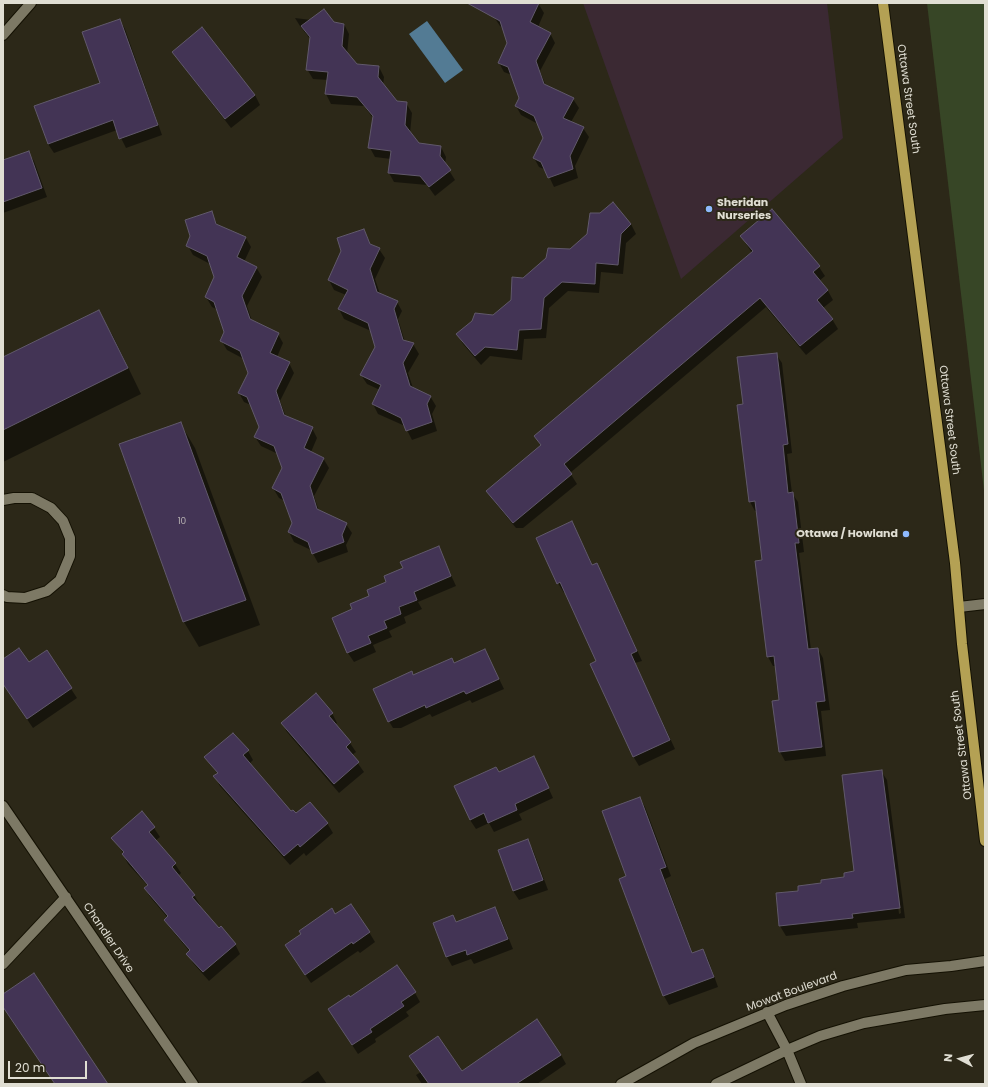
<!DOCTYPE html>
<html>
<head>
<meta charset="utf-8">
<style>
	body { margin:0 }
	#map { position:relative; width:988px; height:1087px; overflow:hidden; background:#2c2818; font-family:Poppins,sans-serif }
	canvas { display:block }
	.frame { position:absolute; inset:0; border:4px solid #e0ded3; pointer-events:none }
	.north { position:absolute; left:940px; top:1039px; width:40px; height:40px; -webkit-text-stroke:3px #2c2818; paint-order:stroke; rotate:276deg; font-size:11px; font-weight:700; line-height:16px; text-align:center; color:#e0ded3 }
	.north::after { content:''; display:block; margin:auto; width:14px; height:18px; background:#e0ded3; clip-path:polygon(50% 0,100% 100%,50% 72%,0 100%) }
	.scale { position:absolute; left:8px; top:1061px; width:79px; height:18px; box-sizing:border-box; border:2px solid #e0ded3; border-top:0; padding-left:5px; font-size:12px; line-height:14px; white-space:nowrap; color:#e0ded3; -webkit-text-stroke:3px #2c2818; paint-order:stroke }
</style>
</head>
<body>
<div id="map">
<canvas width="988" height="1087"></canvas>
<div class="frame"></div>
<div class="north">N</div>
<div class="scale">20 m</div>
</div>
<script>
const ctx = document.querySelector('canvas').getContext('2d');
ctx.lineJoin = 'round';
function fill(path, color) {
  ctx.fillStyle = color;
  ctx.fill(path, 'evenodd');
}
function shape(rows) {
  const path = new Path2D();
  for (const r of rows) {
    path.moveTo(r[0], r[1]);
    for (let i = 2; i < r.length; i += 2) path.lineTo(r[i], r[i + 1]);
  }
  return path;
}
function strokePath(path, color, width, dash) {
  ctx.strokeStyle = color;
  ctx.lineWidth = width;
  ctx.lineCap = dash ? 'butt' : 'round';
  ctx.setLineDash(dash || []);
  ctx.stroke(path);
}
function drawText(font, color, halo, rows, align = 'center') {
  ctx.font = font + ' Poppins,sans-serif';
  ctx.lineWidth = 4;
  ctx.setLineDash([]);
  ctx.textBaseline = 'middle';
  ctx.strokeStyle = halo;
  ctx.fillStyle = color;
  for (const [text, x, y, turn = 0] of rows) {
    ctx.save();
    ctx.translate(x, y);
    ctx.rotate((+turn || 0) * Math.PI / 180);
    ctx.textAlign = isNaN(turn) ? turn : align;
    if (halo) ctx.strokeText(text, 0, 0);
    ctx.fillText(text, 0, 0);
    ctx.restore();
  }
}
const commercial = shape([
	[583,3,827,3,843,138,681,279]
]);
const green = shape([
	[927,3,985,3,985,499]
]);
const water = shape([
	[427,21,463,70,445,83,409,34]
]);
const shadow = shape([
	[489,3,538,3,544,13,538,27,550,33,555,43,540,71,546,86,573,99,579,108,571,122,583,128,589,137,575,166,578,178,554,187,546,170,539,167,534,158,544,138,538,124,521,115,516,106,520,98,512,75,504,72,499,63,509,43,504,29,500,26,494,17],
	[295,18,344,24,349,34,347,54,356,65,379,67,384,77,383,85,396,102,406,103,412,113,410,133,418,144,441,147,446,157,445,164,455,180,435,196,427,185,394,182,389,173,391,159,375,157,370,148,373,118,364,106,331,104,326,94,328,80,313,79,307,69,311,40,300,26],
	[120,20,125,29,162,135,126,148,117,130,54,153,48,144,101,83],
	[202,29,255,95,260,105,231,128,179,61,173,52],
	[28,152,34,161,47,197,3,213,3,161],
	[771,211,819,267,825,276,819,281,828,291,833,300,823,308,832,319,838,329,806,355,766,307,570,473,577,484,523,528,516,528,493,500,487,491,541,446,535,436,752,253,741,236],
	[211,212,218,226,246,238,251,247,244,262,256,267,262,277,247,306,252,321,278,334,283,343,277,357,289,363,294,373,280,401,286,417,312,428,317,438,311,452,323,458,329,468,314,496,319,511,346,524,352,533,346,545,348,552,318,563,311,550,294,542,289,532,293,523,285,501,279,498,273,488,283,468,278,454,261,446,255,437,260,428,251,405,244,402,239,393,249,373,244,359,227,350,221,340,225,332,218,310,212,307,206,297,215,277,210,264,193,255,188,246],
	[631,224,636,234,626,243,623,274,601,272,599,293,568,291,549,308,546,338,524,339,522,360,490,356,481,365,463,344,458,335,493,316,512,301,523,279,570,250],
	[364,230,371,245,379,249,385,258,375,279,380,294,397,302,402,311,398,319,405,342,413,344,419,354,408,373,413,388,430,396,436,406,432,414,437,431,412,440,405,426,378,414,373,404,380,390,367,384,361,375,376,347,371,331,344,319,339,309,346,295,334,290,329,280],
	[98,311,113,336,141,394,3,462,3,358],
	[776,354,782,363,792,453,787,454,792,493,798,502,804,552,799,553,811,650,818,649,823,658,830,710,821,711,826,756,785,761,780,752,780,701,776,666,773,666,768,657,756,562,763,561,758,511,755,511,750,502,738,406,744,405],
	[180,423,195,448,260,625,199,647,184,622,120,445],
	[572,522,593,566,602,573,642,661,635,663,675,749,639,766,633,756,597,662,565,592,564,593,558,583,537,538],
	[438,547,456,586,418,602,422,609,404,617,406,623,389,631,392,637,373,645,376,652,354,662,348,653,334,618,354,610,404,569],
	[485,650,504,689,472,703,470,700,432,717,430,714,401,728,393,728,387,718,413,676,454,664],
	[46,651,77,698,33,728,3,684,3,660,29,663],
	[332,713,337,723,335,725,350,743,356,752,352,755,364,772,339,793,287,732,282,723],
	[248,751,253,760,249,764,291,813,327,823,333,833,306,856,304,853,290,865,220,786,215,777,218,774,206,758],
	[539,767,553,798,519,814,522,820,494,832,489,823,476,829,470,820,499,774],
	[881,771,887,780,905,918,857,923,858,928,786,936,780,926,777,894,799,892,845,878,856,872],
	[894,868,896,870,901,913,899,914],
	[640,798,645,807,671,876,665,879,693,954,703,950,708,959,718,987,669,1005,664,996,620,880,627,877],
	[142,813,154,828,160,837,155,841,175,864,181,873,178,876,194,895,200,905,198,906,219,929,235,944,240,954,209,981,193,963,188,954,190,952,171,929,165,920,168,918,151,898,145,889,148,886,128,864,123,854,124,854,113,838],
	[527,840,533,850,548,890,519,900,513,891,499,851],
	[495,908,500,917,513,949,474,964,471,959,452,966,447,957,434,924,453,917,456,923],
	[335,915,369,932,375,942,360,953,358,951,311,983,291,954],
	[415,993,420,1002,406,1012,409,1016,375,1039,376,1042,358,1054,335,1019,350,998],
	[561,1055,566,1064,537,1084,422,1084,416,1075,421,1072,461,1072],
	[318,1071,327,1084,299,1084]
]);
const building = shape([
	[467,3,539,3,530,22,551,33,536,61,544,84,574,98,563,118,584,127,570,156,573,169,548,178,541,162,533,158,543,138,534,116,515,106,519,98,508,67,498,63,507,43,500,21,467,3],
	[324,9,334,22,344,24,342,46,357,64,379,66,378,77,397,101,407,102,405,125,419,143,441,146,440,156,451,170,429,187,420,176,388,173,391,151,368,148,373,116,357,97,325,94,328,72,306,70,310,37,301,26,324,9],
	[120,19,158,125,119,139,113,120,48,144,34,106,100,83,82,32,120,19],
	[202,27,255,95,225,119,172,52,202,27],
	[29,151,42,188,3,202,3,160,29,151],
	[613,202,631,224,621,234,618,265,596,263,595,284,562,282,544,298,541,329,519,330,517,350,485,347,475,356,456,334,472,321,475,313,493,315,511,300,512,277,523,278,546,258,548,248,570,249,587,234,590,213,600,213,613,202],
	[772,209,820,266,813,272,828,290,817,300,833,319,800,346,760,298,564,464,572,474,513,523,486,491,541,445,534,436,753,251,740,236,772,209],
	[212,211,216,224,246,237,237,257,257,267,242,296,250,319,279,333,270,353,290,362,276,391,284,415,313,427,304,448,324,458,310,486,317,509,347,523,342,535,344,542,312,554,308,542,288,532,292,523,281,493,272,488,282,468,274,446,254,437,259,427,247,397,238,393,248,373,240,351,220,341,224,332,214,302,205,297,214,277,207,256,186,246,190,236,185,220,212,211],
	[364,229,370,244,380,248,370,269,377,292,398,301,394,309,403,340,414,343,403,363,410,386,431,396,427,404,432,422,406,431,401,418,372,404,381,385,360,375,375,347,368,323,338,309,348,290,328,280,341,251,337,238,364,229],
	[99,310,128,368,3,430,3,357,99,310],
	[777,353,788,444,783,445,788,493,793,492,799,543,795,543,808,649,818,648,825,701,816,702,822,747,779,752,772,701,779,700,774,656,767,657,755,561,762,560,755,501,749,502,737,405,743,404,737,357,777,353],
	[181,422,246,600,183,622,119,444,181,422],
	[572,521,592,565,597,563,637,651,631,654,670,740,633,757,590,664,596,661,560,582,557,584,536,538,572,521],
	[439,546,451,576,414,592,417,600,399,607,401,614,384,621,387,628,368,636,371,643,347,653,332,618,352,609,350,604,369,596,367,590,386,582,384,576,403,568,400,562,439,546],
	[19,648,29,662,47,650,72,688,27,719,3,684,3,659,19,648],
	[485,649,499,679,466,694,464,691,426,708,425,705,388,722,373,689,412,671,413,675,452,658,454,663,485,649],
	[316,693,333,713,329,716,351,742,346,747,359,762,334,784,281,723,316,693],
	[233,733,249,750,243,755,291,811,293,810,296,813,310,802,328,823,300,847,298,844,284,856,213,776,218,773,204,757,233,733],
	[534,756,549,788,515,804,517,810,488,823,484,813,470,820,454,786,496,767,499,772,534,756],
	[882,770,900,908,852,914,853,918,779,926,776,893,798,891,798,886,821,883,821,880,844,877,844,873,854,871,842,775,882,770],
	[640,797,666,867,660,869,692,953,703,949,714,977,663,996,619,879,626,876,602,811,640,797],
	[142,811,155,827,149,832,176,863,172,867,195,895,192,897,219,928,221,926,236,944,203,972,186,954,190,950,164,920,168,916,144,888,148,885,122,854,124,852,111,838,142,811],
	[528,839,543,880,513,891,498,850,528,839],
	[351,904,370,932,353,944,352,942,305,975,285,945,301,934,299,931,332,908,335,914,351,904],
	[495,907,508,939,467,955,466,950,446,957,433,923,453,915,456,922,495,907],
	[397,965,416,992,401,1002,404,1006,370,1029,372,1032,352,1045,328,1009,349,995,350,997,397,965],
	[34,973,108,1084,55,1084,3,1007,3,994,34,973],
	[537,1019,561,1055,516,1084,429,1084,409,1056,438,1036,462,1071,537,1019]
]);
const minor = shape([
	[3,35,31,3],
	[3,500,14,498,32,498,51,508,63,521,70,538,70,556,60,580,47,591,25,598,7,597,3,595],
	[959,607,985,604],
	[3,806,193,1084],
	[3,964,66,897],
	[767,1012,787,1050,801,1084],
	[621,1084,694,1043,786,1005,843,986,906,970,951,966,985,961],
	[716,1084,787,1050,820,1036,864,1023,945,1009,985,1005]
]);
const major = shape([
	[883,3,955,563,962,644,985,841]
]);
const markers = [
	[709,209,4,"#8eb9fd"],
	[906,534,4,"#8eb9fd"]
];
const numberNames = [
	["10",182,522]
];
const streetNames = [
	["Ottawa Street South",908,99,82],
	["Ottawa Street South",949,420,83],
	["Ottawa Street South",962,745,-97],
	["Chandler Drive",108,938,56],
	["Mowat Boulevard",792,992,-20]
];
const poiNames = [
	["Sheridan",717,203],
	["Nurseries",717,216],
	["Ottawa / Howland",898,534,"right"]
];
fill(commercial, '#3b2933');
fill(green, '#374626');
fill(water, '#537b94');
fill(shadow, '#0007');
fill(building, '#433455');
strokePath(building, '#61596b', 1);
strokePath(minor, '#141103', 12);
strokePath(major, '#141103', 12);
strokePath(minor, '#7d7965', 10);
strokePath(major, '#b4a154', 10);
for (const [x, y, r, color] of markers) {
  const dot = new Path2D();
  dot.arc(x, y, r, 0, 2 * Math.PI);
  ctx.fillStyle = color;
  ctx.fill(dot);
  strokePath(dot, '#2c2818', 1.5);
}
drawText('9px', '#b9b4b4', null, numberNames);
drawText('11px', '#e0ded3', '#2c2818', streetNames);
drawText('bold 11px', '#e0ded3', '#2c2818', poiNames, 'left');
</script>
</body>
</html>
